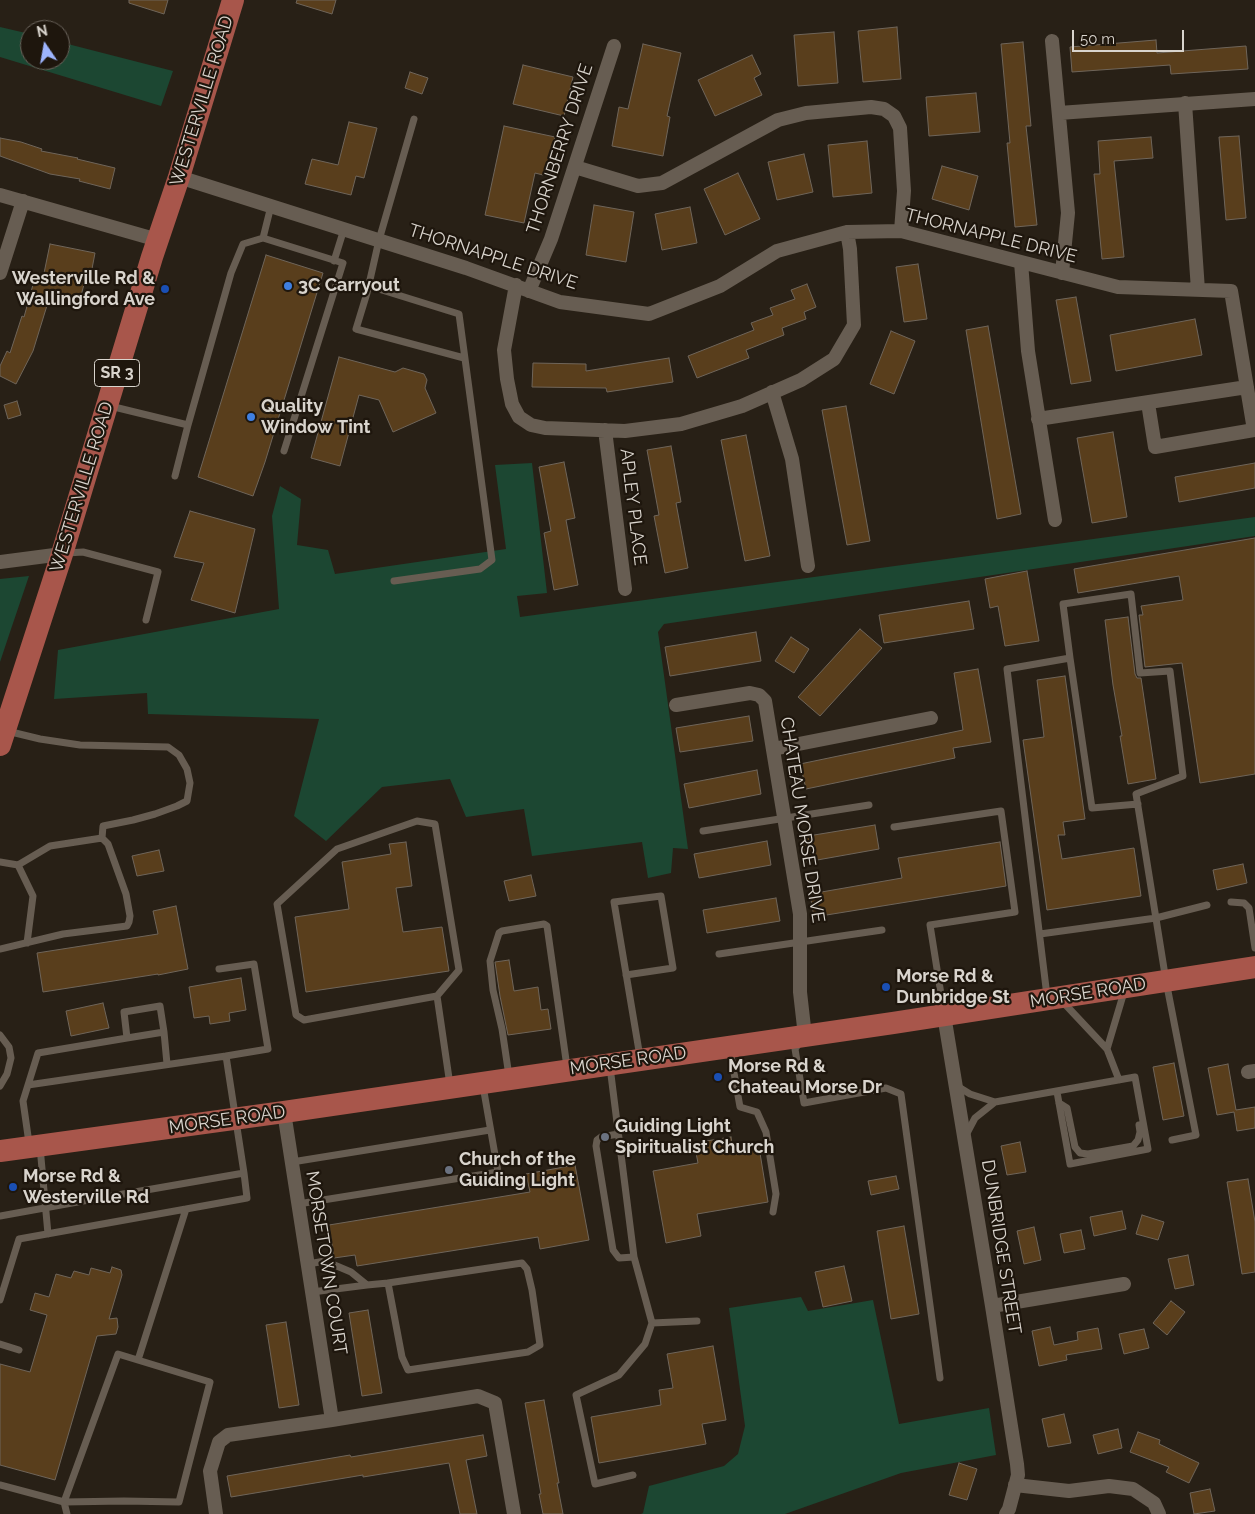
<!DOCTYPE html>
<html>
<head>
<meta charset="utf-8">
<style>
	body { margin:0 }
	#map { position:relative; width:1255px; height:1514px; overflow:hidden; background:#282016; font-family:Raleway,sans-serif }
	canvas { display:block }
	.north { position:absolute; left:20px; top:20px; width:50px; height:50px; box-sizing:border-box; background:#1e160d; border:1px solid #69625a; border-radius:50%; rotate:348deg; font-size:14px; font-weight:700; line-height:20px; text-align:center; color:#d9d4cd }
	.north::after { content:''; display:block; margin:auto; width:18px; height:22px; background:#9db4fd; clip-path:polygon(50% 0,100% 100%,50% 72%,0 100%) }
	.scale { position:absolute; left:1072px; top:30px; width:112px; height:22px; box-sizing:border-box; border:2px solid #d9d4cd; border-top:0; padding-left:6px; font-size:15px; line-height:18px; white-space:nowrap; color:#d9d4cd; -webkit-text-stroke:4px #1e160d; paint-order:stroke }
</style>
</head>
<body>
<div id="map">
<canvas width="1255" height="1514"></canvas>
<div class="north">N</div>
<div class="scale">50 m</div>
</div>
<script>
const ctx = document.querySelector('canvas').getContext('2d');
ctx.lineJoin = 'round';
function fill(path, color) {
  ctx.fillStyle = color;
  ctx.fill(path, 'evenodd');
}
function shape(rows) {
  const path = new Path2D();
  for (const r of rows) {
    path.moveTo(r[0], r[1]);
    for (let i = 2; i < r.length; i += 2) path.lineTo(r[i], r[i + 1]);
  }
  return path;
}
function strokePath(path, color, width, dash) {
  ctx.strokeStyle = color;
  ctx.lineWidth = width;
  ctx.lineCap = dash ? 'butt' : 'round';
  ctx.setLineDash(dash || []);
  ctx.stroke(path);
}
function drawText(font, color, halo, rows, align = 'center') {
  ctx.font = font + ' Raleway,sans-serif';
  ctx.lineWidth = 4.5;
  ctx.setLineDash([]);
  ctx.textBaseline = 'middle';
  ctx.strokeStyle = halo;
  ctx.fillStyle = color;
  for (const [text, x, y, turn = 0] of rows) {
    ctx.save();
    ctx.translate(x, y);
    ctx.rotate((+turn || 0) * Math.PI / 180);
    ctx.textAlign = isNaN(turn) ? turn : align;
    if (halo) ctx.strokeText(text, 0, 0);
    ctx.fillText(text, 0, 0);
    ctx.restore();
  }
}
const green = shape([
	[0,27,30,34,30,60,60,60,60,42,173,71,161,106,0,57],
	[532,463,547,593,517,596,520,617,1255,517,1255,536,664,624,658,632,688,849,673,848,671,873,648,878,642,842,532,856,524,809,466,817,450,779,382,787,326,841,294,816,319,719,148,714,147,693,54,699,58,650,279,609,272,516,280,486,301,499,297,545,328,550,335,574,506,549,495,465],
	[29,576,9,635,0,662,0,579],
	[801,1297,808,1311,873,1300,899,1424,989,1408,996,1455,901,1473,785,1514,641,1514,643,1513,649,1486,724,1466,738,1454,745,1426,729,1308]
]);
const building = shape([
	[129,0,168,0,164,14,129,3,129,0],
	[297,0,336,0,332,14,296,3,297,0],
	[897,27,901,79,863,82,858,31,897,27],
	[834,32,838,83,798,86,794,35,834,32],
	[1156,40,1157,53,1246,46,1248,69,1171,74,1170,65,1072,72,1070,47,1156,40],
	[1023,42,1031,126,1026,126,1037,225,1015,227,1007,143,1010,143,1001,44,1023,42],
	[643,44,681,53,667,116,670,117,663,156,612,146,619,107,628,109,643,44],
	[752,55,761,74,754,78,762,95,715,116,698,80,752,55],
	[523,65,573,77,564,116,513,104,523,65],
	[410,72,428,78,422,94,405,88,410,72],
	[976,93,980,132,929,136,926,97,976,93],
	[349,122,377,128,364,178,356,176,351,195,305,184,312,159,338,165,349,122],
	[504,126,555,137,547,176,535,173,524,223,485,215,504,126],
	[1239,136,1246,218,1226,220,1219,137,1239,136],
	[1151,137,1153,158,1114,161,1124,257,1102,259,1094,174,1100,174,1098,141,1151,137],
	[0,138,21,142,42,149,41,151,78,158,77,159,115,168,110,189,79,181,80,179,50,174,0,156,0,138],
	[867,141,872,193,833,197,828,145,867,141],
	[804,154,813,192,777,200,768,162,804,154],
	[942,166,978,176,969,210,932,199,942,166],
	[738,173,760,219,725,235,704,189,738,173],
	[594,205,634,212,626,262,586,255,594,205],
	[690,207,697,243,662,250,655,214,690,207],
	[50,244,95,253,91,274,87,273,78,307,49,299,33,351,16,384,0,376,0,366,7,351,10,353,22,316,24,317,34,281,42,283,50,244],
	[266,255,323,273,265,462,253,496,198,477,266,255],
	[918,264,927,319,904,322,896,267,918,264],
	[807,284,816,307,804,312,806,319,782,328,784,335,746,350,749,358,697,378,688,356,754,330,751,323,773,315,770,308,795,299,791,290,807,284],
	[1076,297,1091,381,1071,384,1056,300,1076,297],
	[1195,319,1202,355,1116,371,1110,335,1195,319],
	[988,326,1021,514,997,519,966,330,988,326],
	[891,331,915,341,894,394,870,384,891,331],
	[339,357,395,372,403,368,424,374,427,380,425,388,436,413,393,432,379,400,359,395,340,466,311,458,339,357],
	[669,358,673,382,607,392,606,388,532,387,533,363,586,364,586,371,669,358],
	[17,401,21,415,8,419,4,405,17,401],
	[846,406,870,541,847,545,822,410,846,406],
	[1113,432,1127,517,1092,523,1077,438,1113,432],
	[746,435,770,556,745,561,721,440,746,435],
	[671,446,681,502,676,503,688,568,665,573,654,516,659,515,647,450,671,446],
	[564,462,575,518,566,520,578,585,554,590,544,533,551,531,539,467,564,462],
	[1255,463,1255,488,1179,502,1175,477,1255,463],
	[190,511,255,529,235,613,191,600,204,563,174,557,190,511],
	[1255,538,1255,774,1200,783,1182,663,1145,667,1139,615,1143,615,1141,606,1183,600,1179,576,1078,593,1074,569,1255,538],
	[1027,571,1039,641,1005,646,998,606,990,608,985,579,1027,571],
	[969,601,974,629,884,643,879,615,969,601],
	[1128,617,1135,674,1137,678,1141,678,1156,779,1128,784,1120,736,1122,736,1113,685,1105,620,1128,617],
	[860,629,882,648,820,716,798,697,860,629],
	[756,632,761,661,670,676,665,647,756,632],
	[791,637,809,649,794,673,775,661,791,637],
	[978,669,991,742,953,748,955,758,806,789,800,764,963,730,954,673,978,669],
	[1065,676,1085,819,1063,822,1065,835,1058,835,1062,859,1134,848,1141,896,1047,910,1023,740,1044,737,1037,680,1065,676],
	[749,716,753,741,680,752,676,728,749,716],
	[757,770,761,794,689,808,684,784,757,770],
	[875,825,879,849,806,862,802,837,875,825],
	[767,841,771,865,699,878,694,854,767,841],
	[406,842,412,886,396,888,403,932,442,927,449,971,306,992,295,917,349,909,342,862,391,854,389,844,406,842],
	[1000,842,1006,886,814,917,810,894,902,878,898,858,1000,842],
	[159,850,164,871,137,876,132,856,159,850],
	[1243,864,1247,883,1217,890,1213,870,1243,864],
	[531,875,536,896,509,901,504,881,531,875],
	[776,898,780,921,707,933,703,910,776,898],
	[176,906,188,969,158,975,158,974,43,992,37,953,158,934,153,911,176,906],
	[509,960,514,991,538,987,541,1010,548,1009,551,1029,508,1035,500,996,495,962,509,960],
	[241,978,246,1010,229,1013,230,1021,210,1024,209,1016,194,1018,189,987,241,978],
	[103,1003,109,1028,71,1036,66,1011,103,1003],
	[1174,1063,1184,1116,1163,1120,1153,1067,1174,1063],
	[1228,1064,1236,1110,1255,1107,1255,1128,1237,1131,1234,1112,1217,1115,1208,1068,1228,1064],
	[731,1137,733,1152,759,1147,768,1202,697,1214,701,1236,666,1243,653,1171,698,1163,694,1143,731,1137],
	[1020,1142,1026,1172,1007,1175,1001,1146,1020,1142],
	[575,1165,589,1240,540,1249,538,1237,357,1266,355,1255,334,1258,329,1225,530,1192,526,1174,575,1165],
	[896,1176,899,1189,871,1195,868,1181,896,1176],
	[1248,1179,1255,1222,1255,1272,1242,1274,1227,1182,1248,1179],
	[1122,1211,1126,1229,1094,1236,1090,1217,1122,1211],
	[1142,1215,1164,1222,1158,1240,1136,1234,1142,1215],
	[904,1226,919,1314,891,1319,877,1231,904,1226],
	[1034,1227,1041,1260,1024,1264,1017,1231,1034,1227],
	[1081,1230,1085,1249,1064,1253,1060,1234,1081,1230],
	[1188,1255,1194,1285,1175,1289,1168,1259,1188,1255],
	[844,1266,852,1301,823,1307,815,1272,844,1266],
	[112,1267,121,1270,122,1275,109,1319,117,1318,118,1327,116,1334,97,1336,55,1480,0,1465,0,1364,30,1372,47,1315,30,1310,35,1293,49,1297,56,1274,71,1278,74,1271,89,1275,91,1268,110,1273,112,1267],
	[1171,1301,1185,1312,1167,1335,1153,1323,1171,1301],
	[368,1310,382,1393,362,1396,349,1313,368,1310],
	[286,1322,299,1405,279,1408,266,1325,286,1322],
	[1050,1327,1054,1345,1078,1340,1077,1332,1098,1328,1102,1349,1066,1355,1067,1360,1039,1366,1032,1331,1050,1327],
	[1144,1329,1149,1348,1124,1354,1119,1334,1144,1329],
	[713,1346,726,1420,702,1424,706,1444,599,1463,591,1417,661,1405,659,1390,673,1388,667,1354,713,1346],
	[544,1400,559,1483,557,1483,563,1514,543,1514,539,1494,541,1494,525,1403,544,1400],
	[1064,1414,1071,1443,1048,1447,1042,1419,1064,1414],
	[1118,1429,1122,1448,1098,1454,1093,1435,1118,1429],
	[1138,1432,1160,1440,1159,1444,1199,1463,1189,1483,1166,1472,1169,1467,1130,1452,1138,1432],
	[483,1435,487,1456,466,1460,477,1514,460,1514,449,1463,363,1477,363,1475,231,1497,227,1476,350,1455,351,1457,483,1435],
	[959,1463,977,1469,967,1500,949,1495,959,1463],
	[1210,1489,1215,1511,1194,1514,1190,1493,1210,1489]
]);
const service = shape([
	[414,119,379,240,367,293,356,329,464,358],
	[263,238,271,206],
	[334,261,344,229],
	[369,286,459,314,492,560,480,569,394,581],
	[110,406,188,425,231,273,243,244,263,238,343,263,284,451],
	[175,476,188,425],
	[67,553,83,552,158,572,146,620],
	[1070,658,1092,808,1138,804],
	[7,731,40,739,80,745,168,747,179,755,187,769,190,783,187,801,177,806,155,814,133,820,103,826,102,838],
	[894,827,1001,811,1015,912,930,925,944,1013],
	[703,831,869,805],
	[0,862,18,865,33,896,27,943],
	[1231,902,1244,903,1249,908,1255,948],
	[1040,934,1156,918,1207,905],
	[0,949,63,934,127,926,129,922,130,916,126,894,108,844,102,838,50,846,18,865],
	[719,954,882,930],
	[219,969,254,964,268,1049,226,1056],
	[626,975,673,968,661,896,614,902,640,1057],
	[437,996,304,1020,296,1015,277,904,337,849,417,821,435,824,459,970,437,996,450,1085],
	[1047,996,1007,669,1070,658,1063,604,1131,594,1140,673,1170,671,1183,776,1136,794,1166,981,1196,1135,1172,1140],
	[1062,1001,1107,1049,1119,1080],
	[164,1032,167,1064],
	[0,1035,9,1047,11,1058,7,1074,0,1086],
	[800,1042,795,1049,804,1103,886,1088,901,1094,940,1378],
	[1107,1049,1124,992],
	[730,1050,740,1107,757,1112,766,1132,776,1194,773,1212],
	[610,1067,634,1257,652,1323,645,1344,619,1375,576,1395,595,1484,633,1475],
	[509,1076,502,1029,493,990,490,961,499,933,502,931,544,924,547,926,567,1067],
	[28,1085,23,1101,29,1143],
	[957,1086,970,1094,995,1102,975,1118,966,1135],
	[995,1102,1135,1077,1148,1149,1070,1164,1057,1092],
	[1059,1103,1067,1108,1075,1147,1080,1153,1088,1154,1133,1146,1138,1140,1140,1132,1139,1125],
	[618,1134,601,1137,597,1140,596,1146,613,1250,619,1258,634,1257],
	[40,1147,48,1234],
	[292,1162,490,1130],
	[298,1204,498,1172,483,1086],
	[186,1209,247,1198,244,1173],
	[0,1216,83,1201,244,1173,226,1056,28,1085,38,1053,127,1038,164,1032,160,1006,124,1012,127,1038],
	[308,1264,325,1261,351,1272,367,1285,388,1283,522,1263,527,1269,532,1290,540,1345,528,1352,408,1370,402,1357,388,1283],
	[312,1292,367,1285],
	[0,1300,19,1239,186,1209,138,1360],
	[652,1323,697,1321],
	[0,1344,19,1350],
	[0,1485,64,1502,124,1501,179,1502,210,1382,118,1354,64,1502,67,1514]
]);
const minor = shape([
	[1052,41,1068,213,1062,273],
	[1185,103,1198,290],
	[1059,113,1255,99],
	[575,167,638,186,662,183,778,120,806,113,871,107,884,109,894,116,900,128,904,191,901,231],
	[179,177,466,268,560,302,649,314,720,286,777,251,847,232,901,231,1118,287,1231,291,1254,430,1155,447,1148,403],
	[0,195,158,240],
	[1021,262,1028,351,1055,520],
	[0,273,23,201],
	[516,285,504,350,507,379,512,404,519,417,531,425,545,428,625,431,681,424,742,406,801,380,834,359,854,325,850,249,847,232],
	[529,291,551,239,614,46],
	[772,392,792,459,808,566],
	[1038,419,1247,387],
	[605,430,625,589],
	[0,562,62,554],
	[676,705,750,693,759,695,765,701,800,914,800,992,805,1036],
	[773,749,931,718],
	[944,1015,992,1306,1017,1464,1018,1475,1009,1509,1006,1514],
	[1248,1072,1255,1071],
	[284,1112,332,1420],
	[992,1306,1124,1284],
	[1015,1485,1069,1491,1109,1486,1133,1489,1154,1503,1159,1514],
	[216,1514,210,1471,219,1442,228,1435,332,1420,478,1396,495,1403,514,1514]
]);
const primary = shape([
	[0,745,62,554,152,257,179,177,233,0],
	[0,1151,284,1112,893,1023,1255,967]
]);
const markers = [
	[288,286,5,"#3f7fe0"],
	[165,289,5,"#1a4fb4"],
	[251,417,5,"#3f7fe0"],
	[886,987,5,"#1a4fb4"],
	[718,1077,5,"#1a4fb4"],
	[605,1137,5,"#6b7280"],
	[449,1170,5,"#6b7280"],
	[13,1187,5,"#1a4fb4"]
];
const shields = [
	[117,373,45]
];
const shieldNames = [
	["SR 3",117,373]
];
const streetNames = [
	["WESTERVILLE ROAD",202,101,-73],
	["THORNBERRY DRIVE",560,149,-72],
	["THORNAPPLE DRIVE",991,236,14],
	["THORNAPPLE DRIVE",493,257,18],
	["WESTERVILLE ROAD",82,487,-73],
	["APLEY PLACE",633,507,83],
	["CHATEAU MORSE DRIVE",802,820,81],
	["MORSE ROAD",1088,993,-9],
	["MORSE ROAD",628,1061,-8],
	["MORSE ROAD",227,1120,-8],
	["DUNBRIDGE STREET",1001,1247,81],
	["MORSETOWN COURT",326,1263,81]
];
const poiNames = [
	["Westerville Rd &",155,279,"right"],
	["Wallingford Ave",155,300,"right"],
	["3C Carryout",298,286],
	["Quality",261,407],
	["Window Tint",261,428],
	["Morse Rd &",896,977],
	["Dunbridge St",896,998],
	["Morse Rd &",728,1067],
	["Chateau Morse Dr",728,1088],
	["Guiding Light",615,1127],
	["Spiritualist Church",615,1148],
	["Church of the",459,1160],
	["Guiding Light",459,1181],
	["Morse Rd &",23,1177],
	["Westerville Rd",23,1198]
];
fill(green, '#1c4732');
fill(building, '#593e1c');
strokePath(building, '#6f655a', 1);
strokePath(service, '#675d52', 7);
strokePath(minor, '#675d52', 14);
strokePath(primary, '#a8564b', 22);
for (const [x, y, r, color] of markers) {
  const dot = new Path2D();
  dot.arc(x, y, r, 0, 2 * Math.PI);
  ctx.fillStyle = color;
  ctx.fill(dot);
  strokePath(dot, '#1e160d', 2);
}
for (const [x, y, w] of shields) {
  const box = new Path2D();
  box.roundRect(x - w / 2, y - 13.5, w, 27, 4);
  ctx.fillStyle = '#1e160d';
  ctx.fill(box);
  strokePath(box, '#d9d4cd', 1);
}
drawText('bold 16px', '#d9d4cd', null, shieldNames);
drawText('18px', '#d9d4cd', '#1e160d', streetNames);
drawText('bold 18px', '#d9d4cd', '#1e160d', poiNames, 'left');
</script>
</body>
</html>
